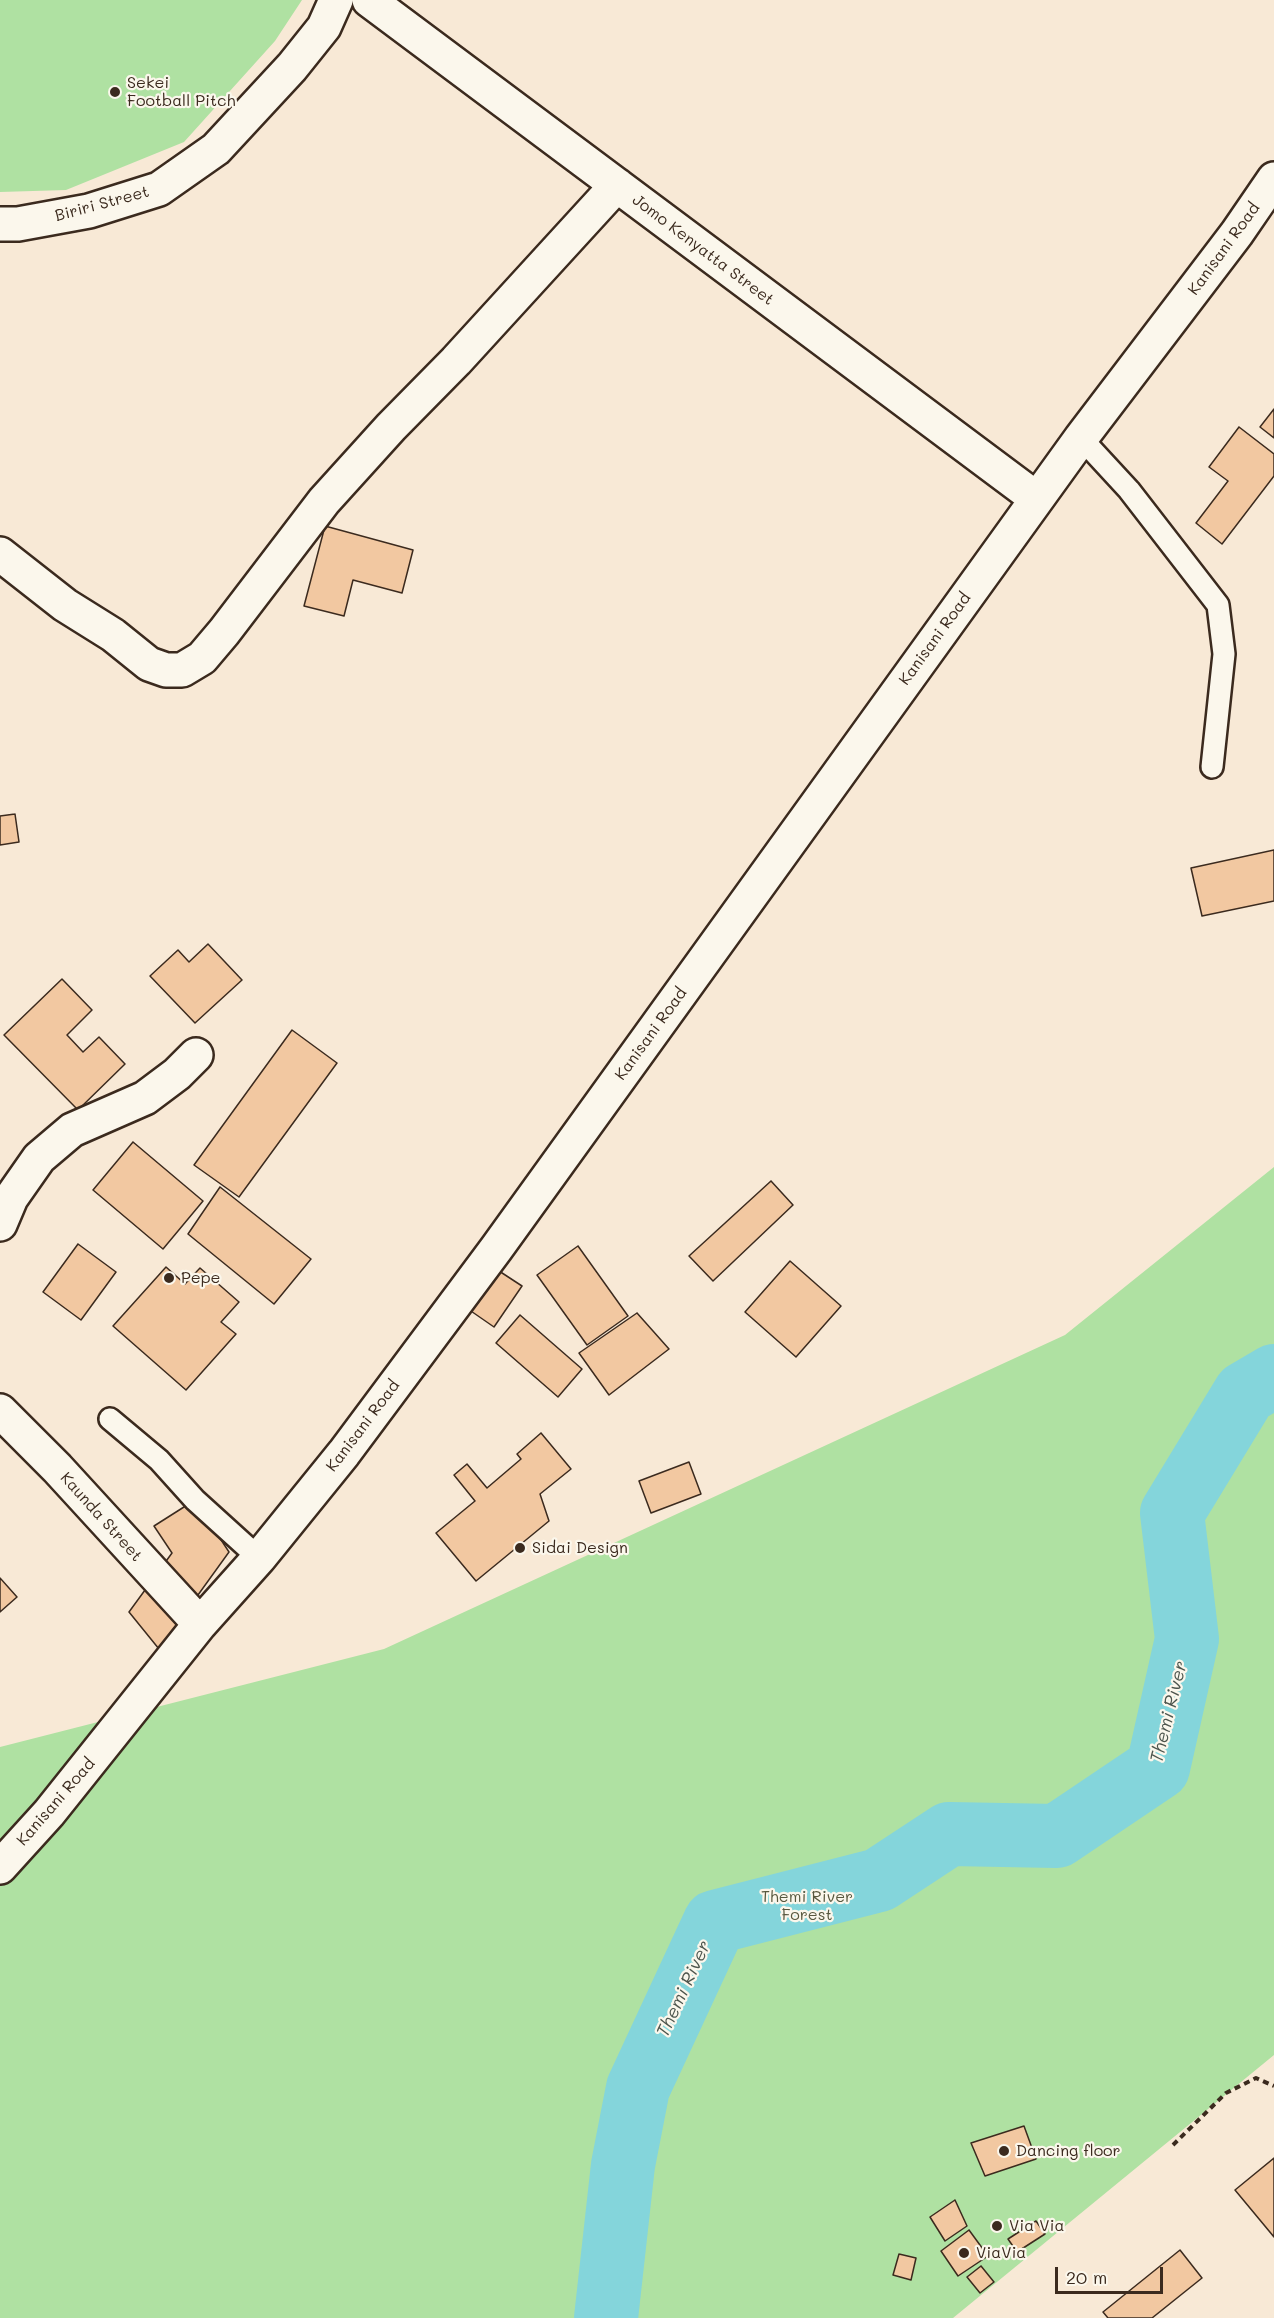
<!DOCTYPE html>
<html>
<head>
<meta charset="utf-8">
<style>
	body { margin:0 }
	#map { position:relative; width:1274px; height:2318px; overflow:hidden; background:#f8e9d6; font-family:Mali,sans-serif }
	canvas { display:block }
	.scale { position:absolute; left:1055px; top:2267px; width:108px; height:27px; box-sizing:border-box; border:3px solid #3b2a1e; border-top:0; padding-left:8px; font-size:18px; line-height:21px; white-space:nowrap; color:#3b2a1e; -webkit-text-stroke:4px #fbf7ec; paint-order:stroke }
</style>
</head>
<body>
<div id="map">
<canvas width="1274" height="2318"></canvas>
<div class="scale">20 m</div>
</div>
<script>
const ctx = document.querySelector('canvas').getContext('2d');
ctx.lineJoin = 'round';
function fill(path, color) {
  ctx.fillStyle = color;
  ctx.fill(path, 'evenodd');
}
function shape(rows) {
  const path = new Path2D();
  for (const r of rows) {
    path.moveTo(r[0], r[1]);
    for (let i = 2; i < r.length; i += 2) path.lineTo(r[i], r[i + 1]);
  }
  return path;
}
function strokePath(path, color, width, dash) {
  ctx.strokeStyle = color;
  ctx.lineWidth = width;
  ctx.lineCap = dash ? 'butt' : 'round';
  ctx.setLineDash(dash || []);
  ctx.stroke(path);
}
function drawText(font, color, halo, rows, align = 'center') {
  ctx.font = font + ' Mali,sans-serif';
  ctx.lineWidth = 4.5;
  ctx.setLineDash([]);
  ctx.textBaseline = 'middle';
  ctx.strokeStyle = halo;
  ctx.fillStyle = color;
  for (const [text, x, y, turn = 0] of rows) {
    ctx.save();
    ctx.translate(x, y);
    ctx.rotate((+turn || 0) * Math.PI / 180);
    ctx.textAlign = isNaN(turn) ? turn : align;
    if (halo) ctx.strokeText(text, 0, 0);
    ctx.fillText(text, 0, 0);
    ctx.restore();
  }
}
const green = shape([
	[0,0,302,0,275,41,184,142,66,190,0,192],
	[1274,1167,1274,2055,953,2318,0,2318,0,1747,384,1649,1065,1335]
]);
const river = shape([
	[606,2318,623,2165,638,2088,715,1922,879,1880,949,1834,1057,1836,1158,1768,1187,1639,1172,1513,1245,1393,1274,1376]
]);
const building = shape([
	[1274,409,1274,438,1260,427,1274,409],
	[1239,427,1274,454,1274,476,1222,544,1196,523,1228,481,1209,467,1239,427],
	[325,526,413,550,402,593,353,580,344,616,304,606,325,526],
	[15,814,19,842,0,845,0,816,15,814],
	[1274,850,1274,901,1202,916,1191,868,1274,850],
	[208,944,242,980,195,1023,150,976,178,950,189,962,208,944],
	[62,979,92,1010,67,1035,83,1052,99,1037,125,1064,78,1110,4,1035,62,979],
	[292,1030,337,1063,239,1197,194,1165,292,1030],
	[133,1142,203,1201,163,1249,93,1190,133,1142],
	[771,1181,793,1205,713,1281,689,1256,771,1181],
	[220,1187,311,1259,274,1304,188,1234,220,1187],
	[78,1244,116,1272,81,1320,43,1292,78,1244],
	[578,1246,628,1316,587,1345,537,1275,578,1246],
	[790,1261,841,1306,796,1357,745,1312,790,1261],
	[166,1267,185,1284,200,1268,239,1302,221,1322,236,1334,186,1390,113,1326,166,1267],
	[496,1269,522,1286,494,1327,468,1309,496,1269],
	[637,1313,669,1349,609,1395,579,1353,637,1313],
	[520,1315,582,1369,558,1397,496,1343,520,1315],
	[541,1433,571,1469,540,1494,549,1521,476,1581,436,1533,475,1501,454,1475,467,1464,487,1488,521,1459,517,1454,541,1433],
	[689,1462,701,1494,651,1513,639,1481,689,1462],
	[195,1500,229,1552,159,1649,129,1612,172,1553,154,1526,195,1500],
	[0,1578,17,1597,0,1612,0,1578],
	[1024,2126,1036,2159,985,2176,971,2143,1024,2126],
	[1274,2158,1274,2237,1235,2190,1274,2158],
	[955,2200,967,2226,945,2241,930,2217,955,2200],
	[1036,2221,1045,2234,1017,2252,1008,2239,1036,2221],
	[969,2230,988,2256,958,2276,941,2251,969,2230],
	[1180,2250,1202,2278,1152,2318,1108,2318,1103,2312,1180,2250],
	[899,2254,916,2258,911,2280,893,2275,899,2254],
	[981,2266,994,2282,980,2293,967,2277,981,2266]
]);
const path = shape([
	[1173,2145,1226,2093,1256,2078,1274,2086]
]);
const lane = shape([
	[1081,438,1129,490,1218,605,1224,654,1212,767],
	[110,1419,159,1460,195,1500,259,1558]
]);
const street = shape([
	[369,0,1037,499],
	[0,224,18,224,89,211,159,189,216,149,292,67,324,27,336,0],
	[0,554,65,605,113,635,149,664,166,670,182,670,202,658,224,632,324,501,391,427,456,361,617,185],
	[0,1224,11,1198,39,1158,72,1130,145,1098,177,1074,196,1055],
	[0,1411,57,1468,200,1624],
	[0,1867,49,1813,200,1624,259,1558,344,1453,496,1249,1081,438,1237,233,1274,179]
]);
const markers = [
	[115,92,6,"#3b2a1e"],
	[169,1278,6,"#3b2a1e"],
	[520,1548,6,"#3b2a1e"],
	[1004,2151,6,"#3b2a1e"],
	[997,2226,6,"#3b2a1e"],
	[964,2253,6,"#3b2a1e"]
];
const poiNames = [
	["Sekei",127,83],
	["Football Pitch",127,101],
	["Pepe",181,1278],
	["Sidai Design",532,1548],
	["Dancing floor",1016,2151],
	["Via Via",1009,2226],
	["ViaVia",976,2253]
];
const streetNames = [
	["Biriri Street",102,204,-15],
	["Kanisani Road",1224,249,-54],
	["Jomo Kenyatta Street",703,250,37],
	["Kanisani Road",935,639,-54],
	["Kanisani Road",651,1034,-54],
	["Kanisani Road",363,1426,-53],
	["Kaunda Street",101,1517,48],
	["Kanisani Road",56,1802,-49]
];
const parkNames = [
	["Themi River",807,1897],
	["Forest",807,1915]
];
const waterNames = [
	["Themi River",1169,1712,-76],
	["Themi River",684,1989,-65]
];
fill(green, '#afe1a2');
strokePath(river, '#84d5db', 64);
fill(building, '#f2c8a1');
strokePath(building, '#3b2a1e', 1.5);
strokePath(lane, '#3b2a1e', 26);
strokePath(street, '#3b2a1e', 38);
strokePath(path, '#3b2a1e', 4, [6, 4.5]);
strokePath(lane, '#fbf7ec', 21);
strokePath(street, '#fbf7ec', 33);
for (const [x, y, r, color] of markers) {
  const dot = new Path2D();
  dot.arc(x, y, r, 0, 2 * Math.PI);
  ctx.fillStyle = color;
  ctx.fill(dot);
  strokePath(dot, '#fbf7ec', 2);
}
drawText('16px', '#3b2a1e', '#fbf7ec', poiNames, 'left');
drawText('16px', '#3b2a1e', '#fbf7ec', streetNames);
drawText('16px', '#58583f', '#fbf7ec', parkNames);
drawText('italic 18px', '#4d554d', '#fbf7ec', waterNames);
</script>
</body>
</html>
